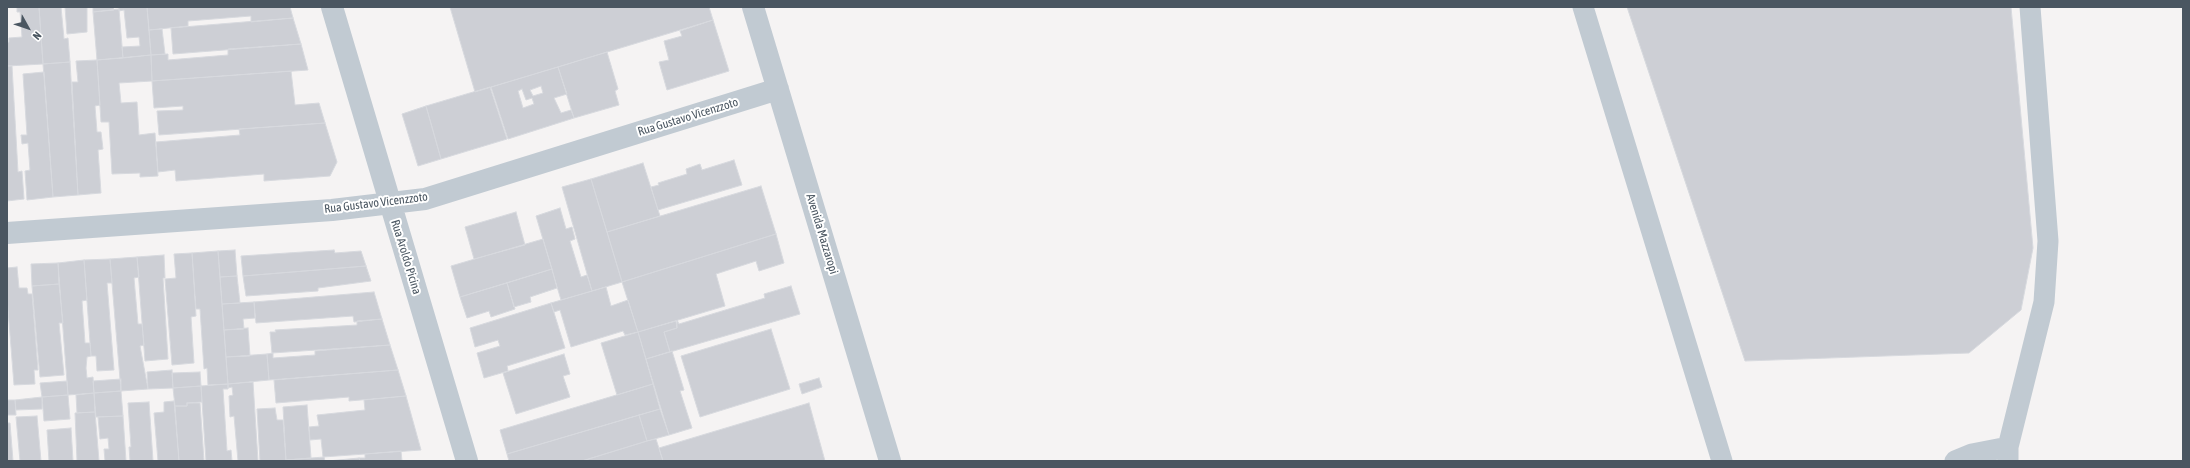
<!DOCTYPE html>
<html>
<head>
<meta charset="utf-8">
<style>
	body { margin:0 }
	#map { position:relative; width:2190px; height:468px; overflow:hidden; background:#f5f3f3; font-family:"Asap Condensed",sans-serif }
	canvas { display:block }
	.frame { position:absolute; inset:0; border:8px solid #4a5661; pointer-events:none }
	.north { position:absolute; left:8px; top:8px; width:40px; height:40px; -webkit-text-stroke:3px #fff; paint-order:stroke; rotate:130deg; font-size:11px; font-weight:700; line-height:16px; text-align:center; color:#4a5661 }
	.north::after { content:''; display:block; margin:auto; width:14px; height:18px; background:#4a5661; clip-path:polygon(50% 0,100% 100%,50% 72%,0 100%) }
</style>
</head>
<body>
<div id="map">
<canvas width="2190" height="468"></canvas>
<div class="frame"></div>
<div class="north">N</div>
</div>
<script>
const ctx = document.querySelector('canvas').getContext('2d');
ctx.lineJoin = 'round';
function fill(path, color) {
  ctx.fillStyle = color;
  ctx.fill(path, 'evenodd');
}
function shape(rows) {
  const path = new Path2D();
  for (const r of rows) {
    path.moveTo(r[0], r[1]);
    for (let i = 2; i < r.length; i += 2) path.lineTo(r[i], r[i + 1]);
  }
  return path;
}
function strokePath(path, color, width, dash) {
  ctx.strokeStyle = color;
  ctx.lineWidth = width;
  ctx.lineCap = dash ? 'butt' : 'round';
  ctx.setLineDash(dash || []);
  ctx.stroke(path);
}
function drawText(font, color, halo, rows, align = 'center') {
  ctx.font = font + ' "Asap Condensed",sans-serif';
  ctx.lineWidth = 4;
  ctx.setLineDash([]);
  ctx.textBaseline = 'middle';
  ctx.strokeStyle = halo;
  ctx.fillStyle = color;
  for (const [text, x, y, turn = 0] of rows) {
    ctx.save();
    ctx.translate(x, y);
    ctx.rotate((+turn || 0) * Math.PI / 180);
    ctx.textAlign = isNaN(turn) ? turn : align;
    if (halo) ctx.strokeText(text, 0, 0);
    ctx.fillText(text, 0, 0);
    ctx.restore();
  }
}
const building = shape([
	[17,7,39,7,43,64,7,66,7,43,9,42,9,38,22,37,20,12,17,12,17,7],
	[39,7,61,7,64,39,68,38,70,62,43,64,39,7],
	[65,7,87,7,87,32,67,34,65,7],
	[93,7,113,7,114,10,93,12,93,7],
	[119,7,147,7,151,55,123,58,122,47,140,46,139,37,127,38,124,10,119,11,119,7],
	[147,7,290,7,293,18,251,22,251,16,188,21,188,26,149,30,147,7],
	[450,7,709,7,713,20,475,92,450,7],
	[1627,7,2011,7,2033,248,2021,310,1969,353,1745,361,1627,7],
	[119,9,123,58,97,60,93,12,119,9],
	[293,18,301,44,173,54,171,28,293,18],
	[713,20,729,71,667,90,659,62,669,60,664,41,682,36,680,31,713,20],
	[162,29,165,54,151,55,149,30,162,29],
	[301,44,308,70,152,81,151,55,168,54,168,60,228,55,228,49,301,44],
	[607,52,618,89,615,91,619,105,574,118,558,67,607,52],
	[151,55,152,81,119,83,121,103,137,102,139,135,155,133,158,176,140,177,140,173,112,174,109,122,101,122,97,60,151,55],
	[97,60,100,105,95,106,97,132,101,132,103,149,98,150,101,193,78,195,72,82,78,82,76,61,97,60],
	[70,62,78,195,53,197,43,64,70,62],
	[7,66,12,66,18,172,22,171,24,199,7,201,7,66],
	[558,67,567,94,554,98,561,113,571,110,574,118,508,139,491,87,558,67],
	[541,86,543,93,533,96,530,90,541,86],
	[522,89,526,100,532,98,534,104,523,108,518,91,522,89],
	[291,71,295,105,319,103,325,123,159,135,157,111,183,110,183,106,154,108,152,81,291,71],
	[44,72,53,197,27,200,25,171,30,170,28,143,22,144,21,135,27,135,23,74,44,72],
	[490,87,507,139,441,159,426,106,490,87],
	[426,106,441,159,418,166,402,114,426,106],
	[325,123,337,162,330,176,264,181,264,174,176,181,175,170,158,172,156,142,240,135,239,129,325,123],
	[734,160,742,185,658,210,651,187,659,185,658,183,687,174,686,169,700,164,702,170,734,160],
	[643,163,660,216,607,232,591,179,643,163],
	[591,179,622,282,592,291,562,187,591,179],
	[761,186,776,234,622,282,607,232,761,186],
	[560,208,566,229,572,227,575,239,570,241,581,277,587,275,592,291,561,300,536,216,560,208],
	[516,212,525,245,474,259,465,227,516,212],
	[776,234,784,263,759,271,756,261,716,274,725,306,638,332,622,282,776,234],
	[543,239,552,269,460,297,451,266,543,239],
	[235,250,237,276,220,277,218,251,235,250],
	[334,250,335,253,361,251,366,266,243,276,241,256,334,250],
	[218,251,228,384,208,385,207,368,204,369,200,309,196,309,192,253,218,251],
	[192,253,196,316,191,317,194,363,172,365,165,279,176,278,174,254,192,253],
	[164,255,165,278,163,278,168,359,145,361,137,257,164,255],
	[137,257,139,277,134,278,138,324,142,324,144,345,140,346,148,389,121,391,110,259,137,257],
	[110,259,112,283,107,283,114,370,97,371,96,356,91,356,84,260,110,259],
	[84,260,87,300,82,301,85,343,90,343,91,356,87,357,86,368,87,378,93,377,94,393,68,395,58,263,84,260],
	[58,263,59,284,32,286,31,264,58,263],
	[366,266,371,281,318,288,318,291,246,296,243,276,366,266],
	[17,267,19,288,27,288,28,294,32,294,38,370,34,370,35,384,14,385,7,297,7,268,17,267],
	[552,269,557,288,530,297,531,302,514,307,507,283,552,269],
	[237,276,240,303,222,304,220,277,237,276],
	[507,283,515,309,491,317,489,311,467,318,460,297,507,283],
	[59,284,63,323,59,323,64,375,40,377,32,286,59,284],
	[791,286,800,314,670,352,664,332,677,328,677,320,679,324,765,298,764,294,791,286],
	[606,287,611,306,628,300,638,332,625,335,623,331,571,347,560,310,554,312,551,303,606,287],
	[374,292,382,319,354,322,353,316,256,323,254,302,374,292],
	[254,302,255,318,243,319,244,329,224,330,222,304,254,302],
	[551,303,565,348,507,366,508,371,484,378,477,353,500,346,498,340,475,347,470,328,551,303],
	[382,319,390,345,272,353,270,332,276,332,275,330,357,325,357,321,382,319],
	[676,321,677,328,664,332,670,352,646,359,638,332,676,321],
	[248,328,250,356,226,357,224,330,248,328],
	[771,329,790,389,700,417,681,356,771,329],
	[638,332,653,384,617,395,601,343,638,332],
	[390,345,398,370,269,380,267,354,273,353,273,358,315,355,315,351,390,345],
	[672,351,684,390,680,391,692,428,669,435,646,359,672,351],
	[267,354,269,380,228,384,226,357,267,354],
	[564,354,570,374,563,376,570,397,516,414,503,373,564,354],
	[172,370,173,388,148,389,147,372,172,370],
	[398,370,406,396,349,401,349,397,276,403,274,380,398,370],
	[200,372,201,386,173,388,172,373,200,372],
	[819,378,822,387,802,394,799,384,819,378],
	[121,379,121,391,94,393,93,381,121,379],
	[67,381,68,395,42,397,40,383,67,381],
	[253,382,258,461,238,461,234,416,230,417,229,396,233,395,232,387,228,388,228,384,253,382],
	[228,384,228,389,223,389,227,451,231,450,232,461,206,461,201,386,228,384],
	[653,384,660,409,507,454,500,430,653,384],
	[201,386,202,402,187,403,187,406,175,406,173,388,201,386],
	[121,391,123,416,96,417,94,393,121,391],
	[94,393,95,412,77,413,76,395,94,393],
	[68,395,70,419,44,421,42,397,68,395],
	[406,396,421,450,323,457,321,439,310,440,309,427,319,426,317,415,365,410,364,400,406,396],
	[42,397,42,409,16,410,15,400,42,397],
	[7,400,15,400,16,415,7,415,7,400],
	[174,401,179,461,158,461,154,413,164,412,164,402,174,401],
	[149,402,153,461,130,461,129,447,131,447,128,403,149,402],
	[187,403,200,403,204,461,179,461,175,406,187,406,187,403],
	[809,403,825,461,663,461,659,448,809,403],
	[307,405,311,458,286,460,283,407,307,405],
	[275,408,277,420,283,420,286,461,260,461,257,409,275,408],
	[660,409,669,435,647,441,639,415,660,409],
	[95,412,99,461,77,461,75,413,95,412],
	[639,415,647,441,582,461,509,461,507,454,639,415],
	[37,416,41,461,20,461,16,417,37,416],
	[123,416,126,461,105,461,104,449,109,449,108,438,100,439,98,417,123,416],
	[7,423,10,423,13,461,7,461,7,423],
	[71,428,73,461,49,461,47,430,71,428],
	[656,439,663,461,582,461,647,441,656,439],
	[401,451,402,461,360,461,359,458,365,458,365,454,401,451],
	[324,457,325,461,286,461,286,460,324,457],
	[359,458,360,461,328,461,359,458]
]);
const service = shape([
	[1583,7,1722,461],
	[1955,461,1972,454,2008,447],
	[2008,461,2008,447,2044,302,2048,241,2030,7]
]);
const minor = shape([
	[332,7,467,461],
	[753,7,890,461],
	[7,233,332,210,425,199,778,89]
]);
const streetNames = [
	["Rua Gustavo Vicenzzoto",688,117,-17],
	["Rua Gustavo Vicenzzoto",376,203,-7],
	["Avenida Mazzaropi",822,234,73],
	["Rua Aroldo Picina",406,257,73]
];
fill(building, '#cdcfd5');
strokePath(building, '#d7d9de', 1);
strokePath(service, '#c1cad2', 21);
strokePath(minor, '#c1cad2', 22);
drawText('12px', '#4a5661', '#fff', streetNames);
</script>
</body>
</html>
